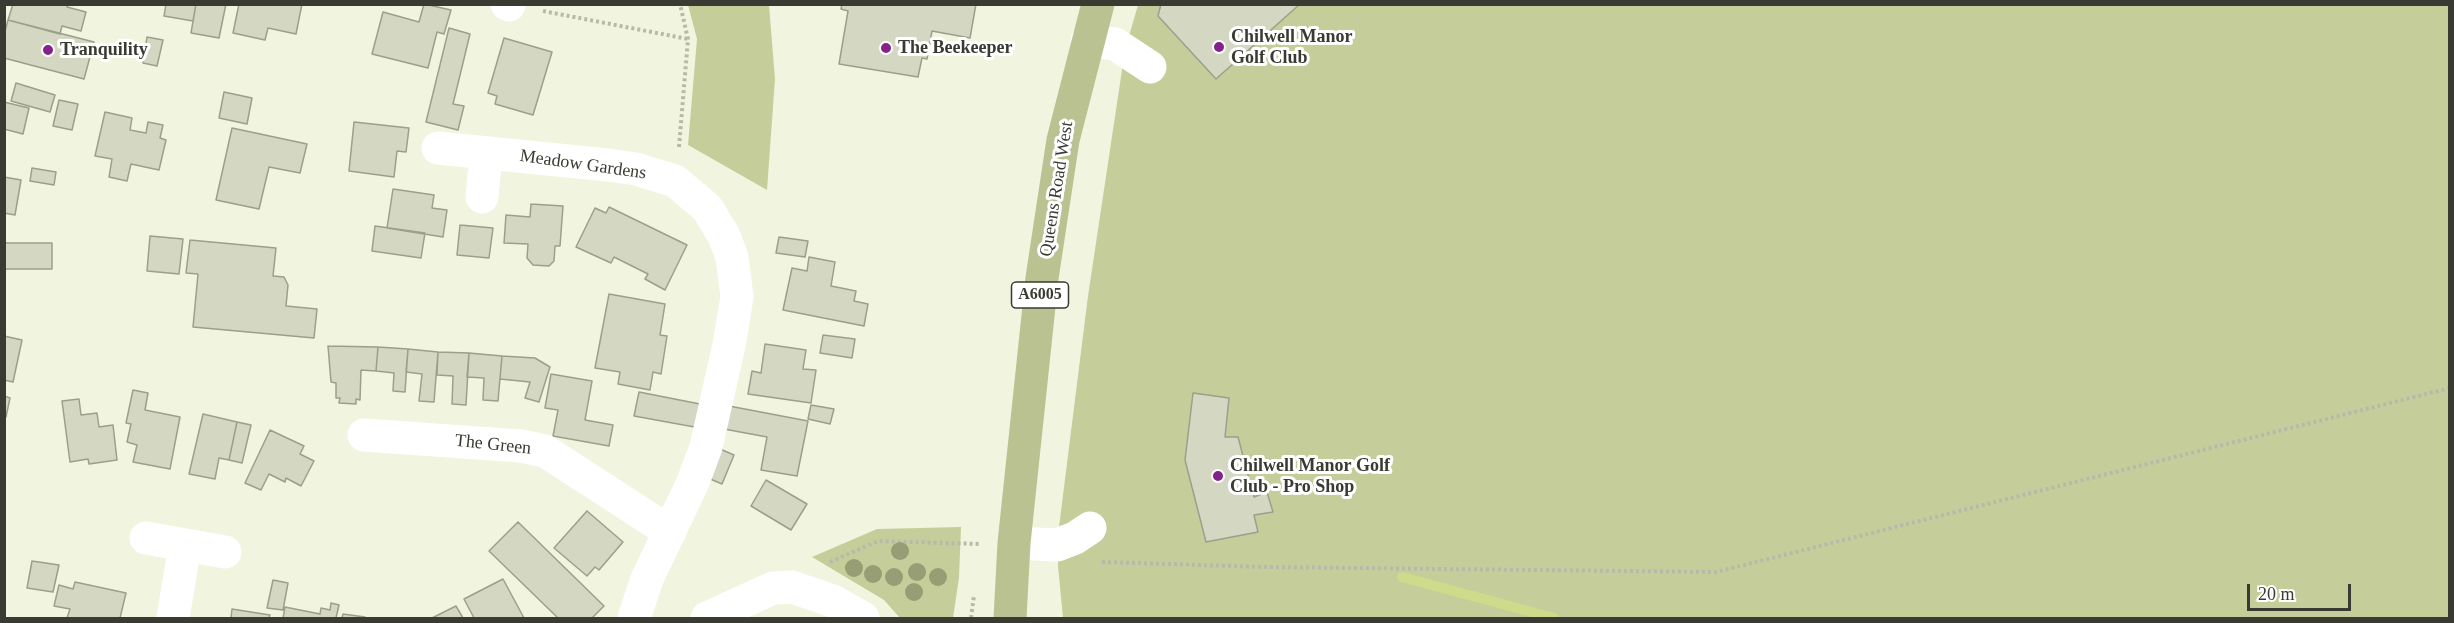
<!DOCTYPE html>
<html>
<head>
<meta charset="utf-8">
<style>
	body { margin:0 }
	#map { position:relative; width:2454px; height:623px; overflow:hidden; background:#f1f5e0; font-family:Georgia,serif }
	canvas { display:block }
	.frame { position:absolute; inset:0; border:6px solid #393b33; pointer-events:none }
	.scale { position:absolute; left:2247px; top:584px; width:104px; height:27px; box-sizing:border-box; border:3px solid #393b33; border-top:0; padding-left:8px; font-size:18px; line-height:21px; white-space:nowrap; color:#393b33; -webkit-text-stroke:4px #fff; paint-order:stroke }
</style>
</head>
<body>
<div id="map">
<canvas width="2454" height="623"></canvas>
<div class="frame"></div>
<div class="scale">20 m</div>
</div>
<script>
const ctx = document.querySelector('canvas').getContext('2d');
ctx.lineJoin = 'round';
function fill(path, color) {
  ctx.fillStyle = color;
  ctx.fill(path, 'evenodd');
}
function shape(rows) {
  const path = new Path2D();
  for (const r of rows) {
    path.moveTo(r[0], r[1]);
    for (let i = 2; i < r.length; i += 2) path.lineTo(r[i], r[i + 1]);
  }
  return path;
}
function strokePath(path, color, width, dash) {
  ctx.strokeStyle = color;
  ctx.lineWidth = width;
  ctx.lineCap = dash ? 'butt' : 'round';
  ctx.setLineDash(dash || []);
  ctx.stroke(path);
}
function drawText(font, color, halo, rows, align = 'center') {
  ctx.font = font + ' Georgia,serif';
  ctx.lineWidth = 6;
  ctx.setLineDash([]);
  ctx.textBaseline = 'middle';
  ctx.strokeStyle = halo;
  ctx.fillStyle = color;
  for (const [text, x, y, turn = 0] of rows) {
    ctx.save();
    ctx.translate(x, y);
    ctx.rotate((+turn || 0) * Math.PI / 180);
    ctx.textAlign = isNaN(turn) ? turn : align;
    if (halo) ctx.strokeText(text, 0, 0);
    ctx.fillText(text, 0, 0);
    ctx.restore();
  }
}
const green = shape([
	[688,5,769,5,775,79,767,190,688,145,697,39],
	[1138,5,2449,5,2449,618,1063,618,1058,566,1059,527,1088,296,1125,50],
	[961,527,959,578,953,618,900,618,884,600,812,557,877,529]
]);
const stream = shape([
	[1402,577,1554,618]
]);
const building = shape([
	[13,4,68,4,67,7,86,12,81,31,62,26,60,34,8,20,13,4],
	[166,4,196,4,193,21,164,16,166,4],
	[196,4,226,4,219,38,191,33,196,4],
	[239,4,302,4,296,34,268,28,265,40,233,33,239,4],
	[424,4,451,10,444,34,437,32,428,68,372,54,383,12,419,22,424,4],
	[842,4,976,4,970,38,932,31,927,59,922,58,918,77,839,64,848,11,841,9,842,4],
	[1161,4,1300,4,1216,79,1158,16,1161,4],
	[8,20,94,42,84,79,4,58,4,35,8,20],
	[449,28,470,34,453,104,464,106,458,130,426,122,449,28],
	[147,37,163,40,157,66,143,63,147,37],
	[504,38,552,52,533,115,495,104,497,96,488,93,504,38],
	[16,83,55,95,50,112,11,101,16,83],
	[224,92,252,98,247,124,219,118,224,92],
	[59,100,78,104,72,130,53,126,59,100],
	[4,102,29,108,23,134,4,129,4,102],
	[105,112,132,118,130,130,146,133,148,122,163,125,160,138,166,140,159,170,131,164,127,181,109,177,112,159,95,156,105,112],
	[354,122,409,128,406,152,397,151,394,177,349,171,354,122],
	[232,128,307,144,300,173,269,167,259,209,216,200,232,128],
	[32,168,56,172,54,185,30,181,32,168],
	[4,177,21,180,15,215,4,213,4,177],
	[393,189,434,195,432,208,447,210,443,237,387,228,393,189],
	[531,204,563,206,560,246,555,246,554,261,549,266,533,265,527,258,528,244,504,243,506,215,530,217,531,204],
	[609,207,687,245,665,290,645,279,648,274,614,257,611,263,576,247,595,208,606,213,609,207],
	[460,225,493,228,489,258,457,255,460,225],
	[375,226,425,233,421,258,372,251,375,226],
	[150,236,183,239,179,274,147,271,150,236],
	[779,237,808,241,805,257,776,253,779,237],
	[190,240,276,248,273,276,284,277,288,285,286,306,317,309,314,338,193,327,198,274,186,273,190,240],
	[4,243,52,243,52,269,4,269,4,243],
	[809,257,835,262,831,286,856,291,854,301,868,304,864,326,783,310,792,268,807,271,809,257],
	[609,294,665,304,660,335,667,336,661,374,653,372,650,390,618,384,620,372,595,368,609,294],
	[823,335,855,339,852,358,820,353,823,335],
	[4,336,22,340,13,382,4,380,4,336],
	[765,344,806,350,803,369,816,370,811,403,748,394,752,371,761,373,765,344],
	[328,346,378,347,376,371,361,370,360,400,356,399,356,404,339,403,340,398,336,398,336,383,331,382,328,346],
	[378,347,408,349,405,392,393,391,394,373,376,371,378,347],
	[408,349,438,352,434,402,419,401,422,374,406,372,408,349],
	[438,352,469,353,466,405,452,404,453,376,437,375,438,352],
	[469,353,502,356,498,401,483,400,484,378,467,377,469,353],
	[502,356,535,358,550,367,539,402,525,398,530,382,500,379,502,356],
	[551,374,592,381,585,420,613,425,609,446,553,436,558,410,545,408,551,374],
	[133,390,148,393,145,410,180,417,170,469,133,462,137,445,127,442,131,424,126,423,133,390],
	[639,392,705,405,700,428,634,416,639,392],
	[1193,393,1229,398,1225,437,1238,437,1254,497,1267,492,1273,512,1254,515,1258,532,1206,542,1185,460,1193,393],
	[4,396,10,398,6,417,4,417,4,396],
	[79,399,81,415,97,413,99,427,113,425,117,460,89,464,88,459,70,462,62,401,79,399],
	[811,405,834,409,830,424,808,419,811,405],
	[729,406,808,421,797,476,761,470,767,437,724,429,729,406],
	[203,414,237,422,229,460,219,458,215,479,189,474,203,414],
	[237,422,251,425,242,463,229,460,237,422],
	[270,430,304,446,300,454,314,461,301,486,286,478,285,482,269,474,261,490,245,483,270,430],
	[720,449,734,455,722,484,708,478,720,449],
	[766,480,807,504,791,530,751,506,766,480],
	[587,511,623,542,599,570,595,567,587,576,554,548,587,511],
	[518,522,604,606,592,618,558,618,489,551,518,522],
	[32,561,59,565,53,592,27,588,32,561],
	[503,579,524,618,474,618,464,599,503,579],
	[273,580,288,583,283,610,267,608,273,580],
	[75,582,126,593,120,618,67,618,70,609,54,606,59,585,73,589,75,582],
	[331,603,339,605,336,618,283,618,285,607,320,614,321,608,330,610,331,603],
	[456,606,463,618,432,618,456,606],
	[232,609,270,615,269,618,231,618,232,609],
	[343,614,365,617,342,618,343,614]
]);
const path = shape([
	[543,11,688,39],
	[679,147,688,39,680,4],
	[830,562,878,541,980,544],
	[1102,562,1265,567,1716,572,2450,388],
	[971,618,974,595]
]);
const minor = shape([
	[507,4,509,5],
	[1087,41,1115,44,1150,67],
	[438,148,608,165,636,169,675,181,707,208,724,236,732,257,737,297,729,345,706,447,693,482,647,579,634,618],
	[482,197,486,153],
	[364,435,521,446,545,451,670,532],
	[146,538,225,552],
	[1014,543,1057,545,1075,538,1090,528],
	[173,618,185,545],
	[707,618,773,588,792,587,833,601,863,618]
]);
const major = shape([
	[1010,618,1014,543,1042,278,1063,140,1098,4]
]);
const trees = [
	[900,551],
	[854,568],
	[917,572],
	[873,574],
	[894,577],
	[938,577],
	[914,592]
];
const markers = [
	[1219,47,6,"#85218a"],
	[886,48,6,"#85218a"],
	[48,50,6,"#85218a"],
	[1218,476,6,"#85218a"]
];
const shields = [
	[1040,295,57]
];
const shieldNames = [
	["A6005",1040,295]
];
const poiNames = [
	["Chilwell Manor",1231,37],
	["Golf Club",1231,58],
	["The Beekeeper",898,48],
	["Tranquility",60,50],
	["Chilwell Manor Golf",1230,466],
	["Club - Pro Shop",1230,487]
];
const streetNames = [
	["Meadow Gardens",583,165,8],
	["Queens Road West",1057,189,-81],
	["The Green",493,445,6]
];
fill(green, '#c5ce9a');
strokePath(stream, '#cedb8b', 10);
fill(building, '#d4d8c3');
strokePath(building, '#9b9f8b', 1.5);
strokePath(path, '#b7baa9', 4, [3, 3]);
strokePath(minor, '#fff', 33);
strokePath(major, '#bbc291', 33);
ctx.fillStyle = '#979d74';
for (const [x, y] of trees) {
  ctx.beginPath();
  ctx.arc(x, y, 9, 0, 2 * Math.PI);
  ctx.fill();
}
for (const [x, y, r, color] of markers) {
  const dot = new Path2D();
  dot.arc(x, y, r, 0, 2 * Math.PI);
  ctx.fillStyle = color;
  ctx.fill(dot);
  strokePath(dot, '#fff', 2);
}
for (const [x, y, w] of shields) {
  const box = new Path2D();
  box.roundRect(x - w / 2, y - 13, w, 26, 4.5);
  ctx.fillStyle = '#fff';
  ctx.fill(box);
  strokePath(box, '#393b33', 1.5);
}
drawText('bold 16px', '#393b33', null, shieldNames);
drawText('bold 18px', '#393b33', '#fff', poiNames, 'left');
drawText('18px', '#393b33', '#fff', streetNames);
</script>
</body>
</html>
